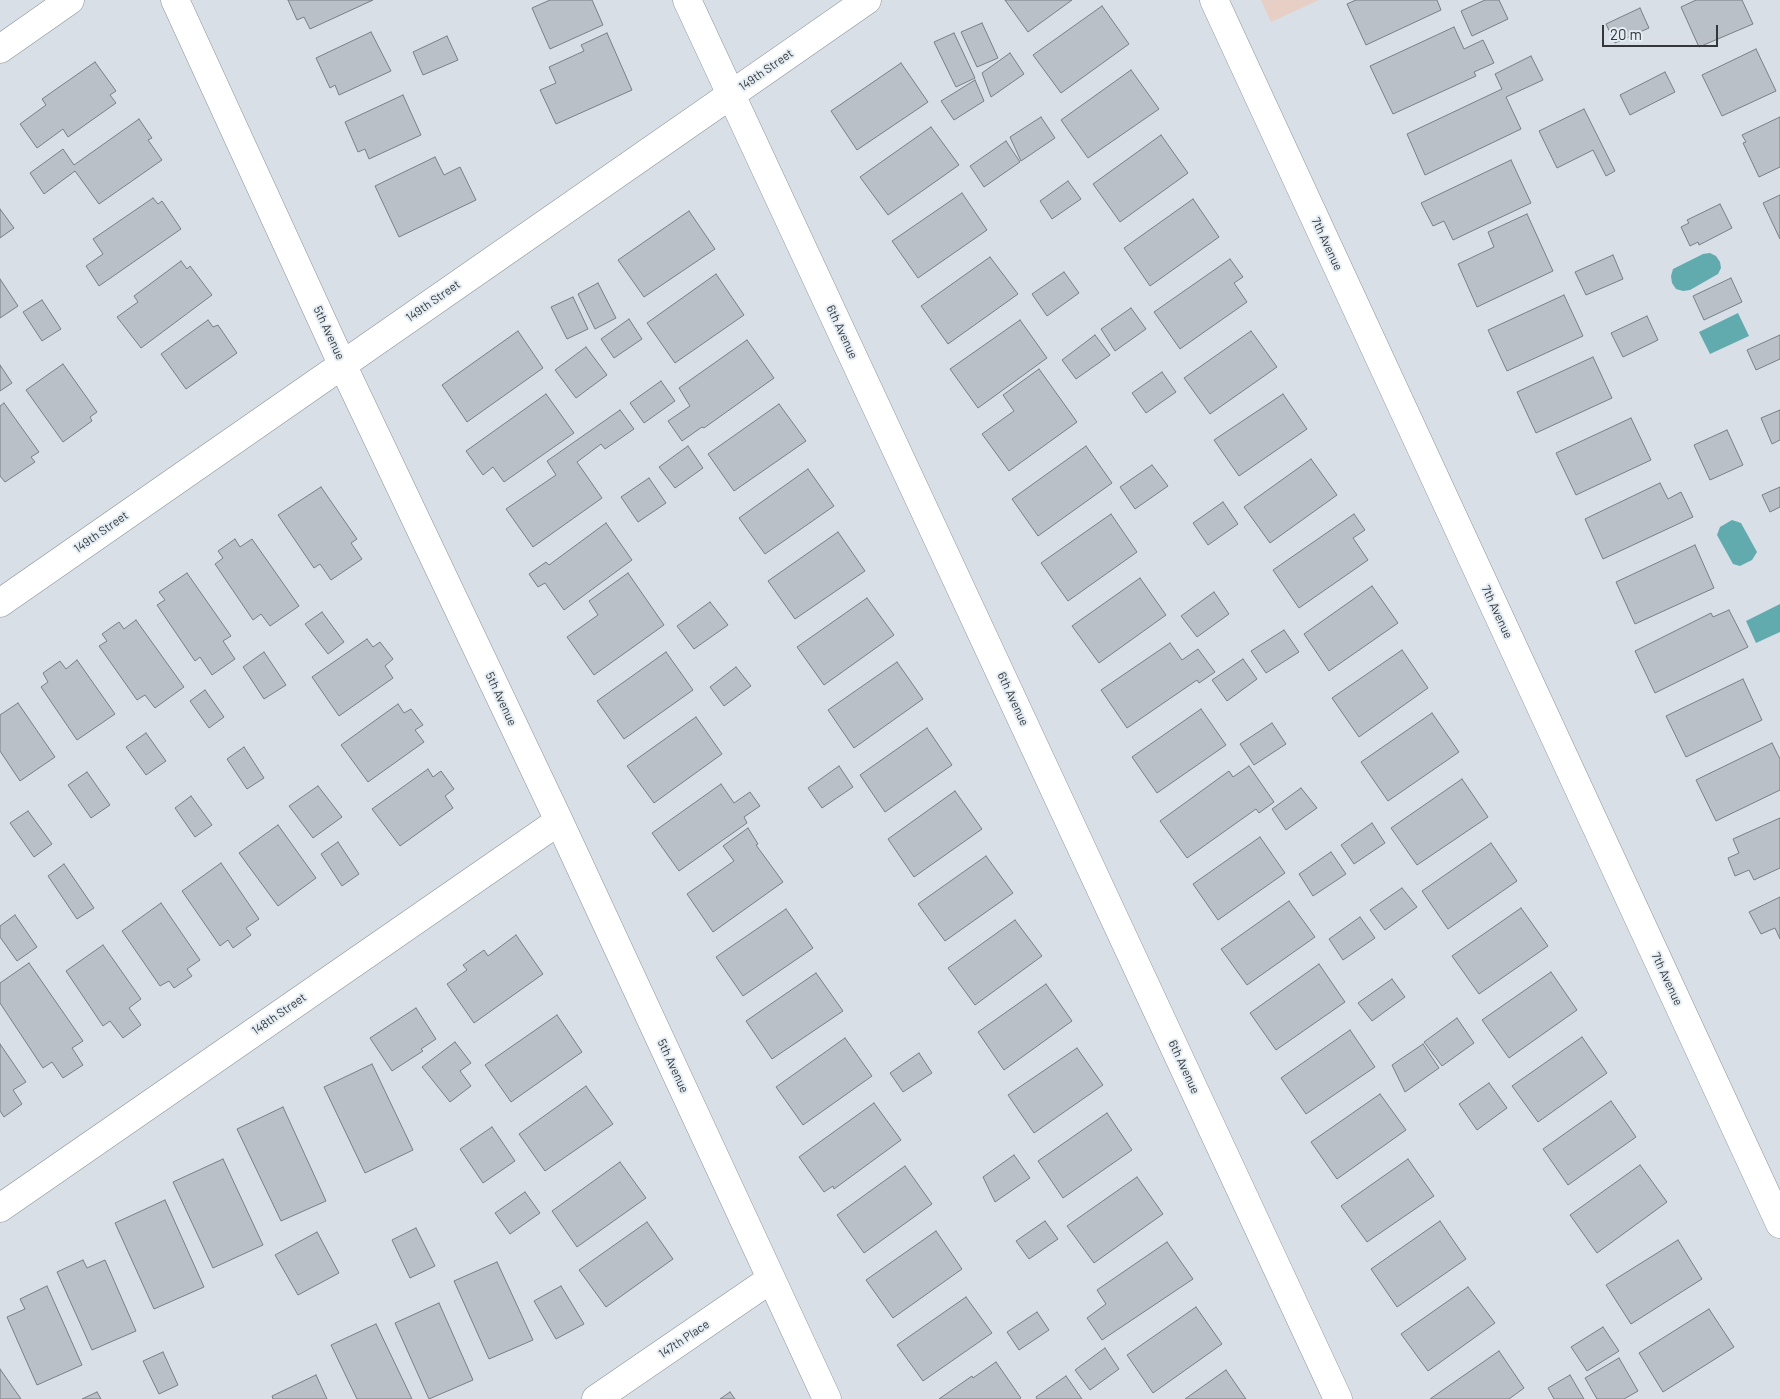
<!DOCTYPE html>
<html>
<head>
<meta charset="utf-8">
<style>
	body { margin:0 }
	#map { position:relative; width:1780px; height:1399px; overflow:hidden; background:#d8dfe7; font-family:Barlow,sans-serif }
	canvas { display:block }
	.scale { position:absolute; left:1602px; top:25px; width:116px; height:22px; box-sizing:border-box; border:2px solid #34373a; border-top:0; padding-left:6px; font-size:15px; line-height:18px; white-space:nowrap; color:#34373a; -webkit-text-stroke:4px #e5edf4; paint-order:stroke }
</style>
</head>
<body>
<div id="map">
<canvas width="1780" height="1399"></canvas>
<div class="scale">20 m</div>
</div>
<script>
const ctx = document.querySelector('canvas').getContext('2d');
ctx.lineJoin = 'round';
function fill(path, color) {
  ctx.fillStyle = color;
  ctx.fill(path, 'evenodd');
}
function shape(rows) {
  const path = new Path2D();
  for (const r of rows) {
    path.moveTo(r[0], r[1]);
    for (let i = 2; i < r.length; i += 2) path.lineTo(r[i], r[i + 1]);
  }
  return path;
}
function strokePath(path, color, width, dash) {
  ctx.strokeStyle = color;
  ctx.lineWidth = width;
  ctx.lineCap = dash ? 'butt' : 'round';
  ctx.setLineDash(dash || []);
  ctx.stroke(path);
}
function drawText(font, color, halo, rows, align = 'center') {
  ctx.font = font + ' Barlow,sans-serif';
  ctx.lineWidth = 4;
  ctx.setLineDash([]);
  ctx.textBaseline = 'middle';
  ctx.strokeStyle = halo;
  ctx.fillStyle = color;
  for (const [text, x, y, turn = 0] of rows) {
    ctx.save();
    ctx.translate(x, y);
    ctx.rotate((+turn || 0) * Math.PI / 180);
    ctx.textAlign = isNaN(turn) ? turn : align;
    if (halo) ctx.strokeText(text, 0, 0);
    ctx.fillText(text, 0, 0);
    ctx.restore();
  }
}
const commercial = shape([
	[1261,0,1319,0,1271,22]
]);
const water = shape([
	[1710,253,1716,256,1720,262,1721,268,1718,274,1690,290,1683,291,1676,289,1672,283,1671,276,1673,269,1703,254],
	[1738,313,1749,336,1710,354,1699,332],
	[1732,520,1741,523,1757,552,1752,560,1740,566,1733,564,1717,535,1720,527],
	[1780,604,1780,632,1756,643,1746,621]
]);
const building = shape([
	[288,0,373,0,310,29,304,17,297,20,288,0],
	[550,0,592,0,603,25,550,49,532,8,550,0],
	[1005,0,1072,0,1028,32,1005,0],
	[1356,0,1437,0,1441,10,1366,45,1347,4,1356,0],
	[1485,0,1499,0,1508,19,1472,36,1461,11,1485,0],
	[1696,0,1742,0,1753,24,1699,47,1681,7,1696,0],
	[1102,6,1129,44,1061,93,1033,55,1102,6],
	[1640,8,1649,28,1615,43,1606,24,1640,8],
	[982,23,998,58,977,67,961,32,982,23],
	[1454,27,1464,49,1483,40,1494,63,1474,72,1476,76,1393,114,1370,66,1454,27],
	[371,32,391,71,339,95,335,85,330,88,316,58,371,32],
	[607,33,632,90,556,124,540,90,556,83,549,67,584,51,581,45,607,33],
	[954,33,975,78,956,87,934,42,954,33],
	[447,36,458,60,423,75,413,52,447,36],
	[1756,49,1776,91,1722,116,1702,75,1756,49],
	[1010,53,1024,74,991,97,982,73,1010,53],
	[1531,56,1543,80,1506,97,1521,129,1425,175,1407,134,1502,89,1495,74,1531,56],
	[95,62,116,91,110,95,116,103,68,137,63,129,37,148,20,124,46,105,42,99,95,62],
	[901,63,928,102,857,150,831,111,901,63],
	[1131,70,1159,109,1088,158,1061,120,1131,70],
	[1665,72,1675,92,1630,115,1620,95,1665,72],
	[975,80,984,101,954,120,941,101,975,80],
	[403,95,421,135,369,159,365,149,358,152,345,122,403,95],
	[1584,109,1615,171,1606,176,1593,150,1557,168,1539,131,1584,109],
	[1041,117,1055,138,1021,161,1010,137,1041,117],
	[1780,117,1780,167,1759,177,1743,143,1746,142,1742,135,1780,117],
	[139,119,152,138,148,140,162,160,99,204,75,171,44,194,30,173,63,149,74,165,139,119],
	[931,127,959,165,888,215,860,177,931,127],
	[1161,135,1188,173,1120,222,1093,184,1161,135],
	[1006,141,1020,162,984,187,970,166,1006,141],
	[435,157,444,175,460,167,476,200,399,237,375,186,435,157],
	[1511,160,1531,203,1453,240,1444,221,1433,226,1421,203,1511,160],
	[1068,181,1081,199,1052,219,1040,201,1068,181],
	[962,193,987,230,918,278,892,241,962,193],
	[1780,195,1780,239,1763,203,1780,195],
	[153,198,158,204,162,201,181,229,99,286,86,266,103,254,93,239,153,198],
	[1193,199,1219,237,1150,286,1124,248,1193,199],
	[1720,204,1732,228,1699,245,1698,242,1690,246,1681,227,1689,223,1687,220,1720,204],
	[0,209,14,228,0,238,0,209],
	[689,211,715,249,644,297,618,260,689,211],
	[1527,214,1553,271,1477,307,1458,264,1494,247,1488,232,1527,214],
	[1613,255,1623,279,1586,295,1575,272,1613,255],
	[990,257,1018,294,948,344,921,306,990,257],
	[1230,259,1243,277,1234,283,1247,302,1180,349,1154,312,1230,259],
	[181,261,187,269,190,266,212,295,141,348,117,317,138,302,134,296,181,261],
	[1064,272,1079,293,1047,316,1032,294,1064,272],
	[716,274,744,315,675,363,647,323,716,274],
	[1731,278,1742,302,1704,320,1693,296,1731,278],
	[0,279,18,306,0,318,0,279],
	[598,283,616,318,595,329,578,294,598,283],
	[1564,295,1583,336,1507,371,1488,330,1564,295],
	[573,297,588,329,567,339,551,307,573,297],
	[42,300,61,329,42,341,23,312,42,300],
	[1131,308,1146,329,1115,351,1101,329,1131,308],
	[1647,316,1658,340,1623,357,1611,333,1647,316],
	[629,319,642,339,614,358,601,339,629,319],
	[208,320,213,327,218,325,237,353,186,389,161,354,208,320],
	[1020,320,1047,358,978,408,950,369,1020,320],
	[518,331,543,368,467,422,442,385,518,331],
	[1251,331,1277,367,1210,414,1184,378,1251,331],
	[1095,335,1110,355,1076,379,1062,360,1095,335],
	[1780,335,1780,359,1756,370,1747,350,1780,335],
	[747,340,774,378,704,428,702,427,682,441,668,421,690,406,679,388,747,340],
	[586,347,607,375,576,398,555,370,586,347],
	[1593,357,1612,398,1536,433,1517,392,1593,357],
	[63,364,97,412,90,417,92,421,63,442,26,390,63,364],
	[0,365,12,383,0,391,0,365],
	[1039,369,1077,422,1009,471,982,434,1014,411,1003,395,1039,369],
	[1162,372,1176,392,1146,413,1132,393,1162,372],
	[661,381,675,401,644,423,630,403,661,381],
	[546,394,574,433,504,482,493,467,483,475,466,451,546,394],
	[1283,394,1307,429,1239,476,1214,440,1283,394],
	[4,403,39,452,31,457,35,462,5,482,0,476,0,406,4,403],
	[779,404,806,441,734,491,708,454,779,404],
	[620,410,634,429,605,449,601,444,577,462,602,498,533,547,506,509,556,475,547,461,620,410],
	[1780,410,1780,440,1772,444,1761,418,1780,410],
	[1631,418,1651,460,1576,495,1556,453,1631,418],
	[1727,430,1743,465,1710,480,1694,445,1727,430],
	[688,446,703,468,675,488,659,467,688,446],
	[1086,446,1112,483,1038,536,1012,499,1086,446],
	[1311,459,1337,495,1270,543,1244,507,1311,459],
	[1152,465,1168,486,1135,509,1120,487,1152,465],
	[808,469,834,506,765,554,739,518,808,469],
	[649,478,666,503,638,522,621,497,649,478],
	[1660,483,1668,499,1681,492,1693,517,1603,559,1585,519,1660,483],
	[321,487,357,539,351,543,362,559,331,580,320,564,314,568,278,515,321,487],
	[1780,487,1780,507,1770,512,1762,495,1780,487],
	[1223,502,1238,524,1208,545,1193,523,1223,502],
	[1111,514,1137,552,1068,601,1041,563,1111,514],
	[1354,514,1365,530,1353,538,1368,560,1299,608,1273,570,1354,514],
	[606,523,632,560,564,610,545,583,538,587,529,574,546,562,549,565,606,523],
	[838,532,865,571,795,619,768,581,838,532],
	[235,539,240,547,252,539,299,606,270,626,261,614,253,620,215,564,223,558,218,551,235,539],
	[1695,545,1714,588,1635,624,1616,582,1695,545],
	[187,573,231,636,223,641,235,659,212,675,200,657,195,661,157,605,165,600,159,592,187,573],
	[628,573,664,625,594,675,567,637,598,615,589,601,628,573],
	[1140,578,1166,615,1099,663,1072,626,1140,578],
	[1372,586,1398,623,1329,671,1304,634,1372,586],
	[1214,592,1229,614,1197,637,1181,616,1214,592],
	[867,598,894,635,824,685,797,647,867,598],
	[710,602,728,625,694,649,677,626,710,602],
	[1729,610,1748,647,1655,693,1635,651,1711,613,1713,617,1729,610],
	[322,612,344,642,328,654,305,624,322,612],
	[136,620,184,687,155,708,145,695,137,700,99,646,107,641,102,634,119,622,124,629,136,620],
	[1284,630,1299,652,1266,673,1251,651,1284,630],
	[367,639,373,647,380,642,393,659,385,666,393,678,339,716,312,677,367,639],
	[1170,643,1182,660,1198,649,1215,672,1199,683,1197,680,1127,728,1101,690,1170,643],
	[1402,650,1428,688,1359,737,1332,698,1402,650],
	[264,652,286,685,264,699,243,667,264,652],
	[666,652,693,690,624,739,597,701,666,652],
	[1243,659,1257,679,1227,701,1212,680,1243,659],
	[77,660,115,714,77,740,41,687,48,682,43,673,60,661,66,669,77,660],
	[897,662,923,699,854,748,828,710,897,662],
	[736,667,751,686,724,706,710,687,736,667],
	[1743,679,1762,720,1686,757,1666,716,1743,679],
	[205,690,224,717,209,728,190,701,205,690],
	[18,703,55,757,20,781,0,751,0,715,18,703],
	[398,704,404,713,411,709,423,725,415,730,424,742,368,782,341,745,398,704],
	[1201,709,1226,745,1157,793,1132,757,1201,709],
	[1432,713,1459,752,1388,801,1361,762,1432,713],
	[696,717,722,754,654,803,627,766,696,717],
	[1272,723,1286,744,1254,765,1240,744,1272,723],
	[927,728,952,765,885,812,860,775,927,728],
	[146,733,166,761,146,775,126,747,146,733],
	[1772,743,1780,759,1780,790,1716,821,1696,780,1772,743],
	[244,747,264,778,247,789,227,759,244,747],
	[839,766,853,787,822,808,808,788,839,766],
	[1249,766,1274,802,1259,813,1256,809,1187,858,1160,821,1229,771,1233,777,1249,766],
	[428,769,433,777,441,771,454,789,445,796,453,808,400,846,372,809,428,769],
	[87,772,110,805,91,818,68,785,87,772],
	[1462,779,1488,817,1417,865,1391,828,1462,779],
	[721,784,734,803,750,792,760,806,744,817,747,823,679,871,652,833,721,784],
	[318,786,342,817,313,838,289,806,318,786],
	[1301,788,1317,808,1286,830,1272,809,1301,788],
	[955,791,982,829,914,877,888,839,955,791],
	[191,796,212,825,195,837,175,808,191,796],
	[28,811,52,844,34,857,10,823,28,811],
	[1780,818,1780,868,1754,880,1749,870,1735,876,1728,858,1739,853,1733,839,1780,818],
	[1372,823,1385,843,1354,864,1341,845,1372,823],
	[278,825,316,878,278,906,239,853,278,825],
	[748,828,758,844,756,845,783,882,713,932,687,894,734,861,723,846,748,828],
	[1260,837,1285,873,1218,920,1193,884,1260,837],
	[338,842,359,874,342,886,321,854,338,842],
	[1491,843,1517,881,1448,929,1422,891,1491,843],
	[1331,852,1346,874,1313,896,1299,874,1331,852],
	[986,856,1013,893,945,941,918,904,986,856],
	[221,863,259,919,246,928,251,935,233,948,228,940,220,946,182,891,221,863],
	[64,864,94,908,77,919,48,876,64,864],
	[1402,888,1417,907,1385,930,1370,910,1402,888],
	[1780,897,1780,939,1775,928,1761,934,1749,912,1780,897],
	[1289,901,1315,937,1247,985,1221,949,1289,901],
	[161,903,200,960,187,969,192,976,174,988,169,981,160,986,122,931,161,903],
	[1521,908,1548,946,1479,994,1452,956,1521,908],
	[786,909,813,948,743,996,716,957,786,909],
	[15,915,37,947,17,961,0,937,0,926,15,915],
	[1360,917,1375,938,1343,960,1329,939,1360,917],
	[1015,920,1042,956,975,1005,948,968,1015,920],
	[516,935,543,974,474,1023,447,984,467,970,463,965,484,950,488,956,516,935],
	[103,945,141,999,129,1008,141,1025,123,1038,110,1021,103,1026,66,971,103,945],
	[29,963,83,1041,72,1048,83,1065,63,1078,52,1062,43,1068,0,1003,0,983,29,963],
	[1319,964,1345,1002,1276,1050,1250,1013,1319,964],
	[1551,972,1577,1010,1509,1058,1482,1020,1551,972],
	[816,973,843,1011,772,1059,746,1021,816,973],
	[1392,979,1405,997,1372,1021,1358,1003,1392,979],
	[1046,984,1072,1021,1004,1070,978,1032,1046,984],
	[416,1008,436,1039,421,1049,423,1051,392,1071,370,1038,416,1008],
	[557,1015,582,1052,511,1102,485,1065,557,1015],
	[1457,1018,1474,1043,1442,1066,1424,1042,1457,1018],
	[1350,1030,1375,1067,1306,1114,1281,1078,1350,1030],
	[1582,1037,1607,1073,1538,1122,1512,1086,1582,1037],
	[845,1038,872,1076,803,1125,776,1087,845,1038],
	[455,1042,471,1063,460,1071,471,1086,450,1102,422,1067,455,1042],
	[0,1044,26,1082,13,1090,22,1104,4,1117,0,1111,0,1044],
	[1423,1044,1439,1068,1405,1092,1392,1065,1423,1044],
	[1077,1048,1103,1085,1034,1133,1008,1095,1077,1048],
	[919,1053,932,1073,903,1092,890,1073,919,1053],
	[372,1064,413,1150,365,1173,324,1087,372,1064],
	[1489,1083,1507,1108,1477,1130,1459,1104,1489,1083],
	[586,1086,613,1124,545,1171,519,1134,586,1086],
	[1380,1094,1406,1130,1337,1179,1311,1142,1380,1094],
	[1611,1101,1636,1137,1568,1185,1543,1149,1611,1101],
	[874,1103,901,1140,834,1189,833,1186,824,1192,799,1157,874,1103],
	[283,1107,326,1201,281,1221,237,1129,283,1107],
	[1107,1113,1132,1150,1063,1198,1038,1161,1107,1113],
	[492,1127,515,1161,483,1183,460,1149,492,1127],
	[1014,1155,1030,1178,995,1202,983,1177,1014,1155],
	[223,1159,263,1245,213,1268,173,1182,223,1159],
	[1408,1159,1434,1196,1367,1242,1341,1206,1408,1159],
	[620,1162,646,1198,577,1247,552,1211,620,1162],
	[1640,1165,1667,1202,1597,1253,1570,1215,1640,1165],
	[905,1166,932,1204,864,1253,837,1215,905,1166],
	[1137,1177,1163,1214,1094,1263,1067,1226,1137,1177],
	[525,1192,540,1213,510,1234,495,1213,525,1192],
	[165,1200,204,1287,154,1309,115,1223,165,1200],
	[1045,1221,1058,1239,1029,1259,1016,1241,1045,1221],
	[1440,1221,1466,1259,1397,1307,1371,1269,1440,1221],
	[647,1222,673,1259,606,1307,579,1270,647,1222],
	[416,1228,435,1266,410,1278,392,1240,416,1228],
	[936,1231,962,1269,893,1318,866,1280,936,1231],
	[317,1232,339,1273,298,1295,275,1255,317,1232],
	[1678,1240,1702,1279,1631,1324,1606,1285,1678,1240],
	[1167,1242,1193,1279,1102,1340,1087,1318,1106,1304,1097,1290,1167,1242],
	[83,1260,87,1268,105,1260,136,1331,92,1350,57,1272,83,1260],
	[497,1262,533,1340,489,1359,454,1281,497,1262],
	[47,1286,82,1365,37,1385,7,1317,25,1309,20,1299,47,1286],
	[561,1286,584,1324,556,1339,534,1301,561,1286],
	[1468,1287,1495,1323,1428,1371,1401,1334,1468,1287],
	[966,1297,992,1333,923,1381,897,1345,966,1297],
	[439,1303,473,1380,429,1399,395,1323,439,1303],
	[1196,1307,1222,1344,1153,1393,1127,1355,1196,1307],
	[1709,1309,1734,1347,1663,1392,1639,1353,1709,1309],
	[1037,1312,1049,1330,1019,1350,1007,1332,1037,1312],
	[376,1324,412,1399,357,1399,331,1345,376,1324],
	[1603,1327,1619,1351,1587,1371,1571,1347,1603,1327],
	[1105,1348,1119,1369,1090,1390,1075,1370,1105,1348],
	[1499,1351,1524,1388,1509,1399,1430,1399,1499,1351],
	[163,1352,178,1385,159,1394,143,1361,163,1352],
	[1619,1358,1638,1391,1624,1399,1597,1399,1585,1378,1619,1358],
	[996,1362,1021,1398,1019,1399,939,1399,972,1376,973,1378,996,1362],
	[0,1369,21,1399,0,1399,0,1369],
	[1226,1370,1246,1399,1185,1399,1226,1370],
	[316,1375,327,1399,273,1399,272,1396,316,1375],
	[1570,1375,1584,1399,1554,1399,1548,1388,1570,1375],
	[1066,1376,1082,1399,1037,1399,1036,1397,1066,1376],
	[97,1392,101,1399,82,1399,97,1392],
	[730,1392,735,1399,720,1399,730,1392]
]);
const minor = shape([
	[175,0,342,364,559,821,827,1399],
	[687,0,1338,1399],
	[1214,0,1780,1224],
	[0,49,70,0],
	[0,603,867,0],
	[0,1208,559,821],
	[596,1399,771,1279]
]);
const streetNames = [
	["149th Street",766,70,-35],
	["7th Avenue",1327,244,65],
	["149th Street",433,301,-35],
	["6th Avenue",842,332,65],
	["5th Avenue",329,333,65],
	["149th Street",101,532,-35],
	["7th Avenue",1497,612,65],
	["5th Avenue",501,699,65],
	["6th Avenue",1013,699,65],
	["7th Avenue",1667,979,65],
	["148th Street",279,1014,-35],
	["5th Avenue",673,1066,65],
	["6th Avenue",1184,1067,65],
	["147th Place",684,1339,-34]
];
fill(commercial, '#e7cfc5');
fill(water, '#61aaae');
fill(building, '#b9c0c7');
strokePath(building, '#787f85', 1);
strokePath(minor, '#8b9298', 29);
strokePath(minor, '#fff', 28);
drawText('12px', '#34373a', '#e5edf4', streetNames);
</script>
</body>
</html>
